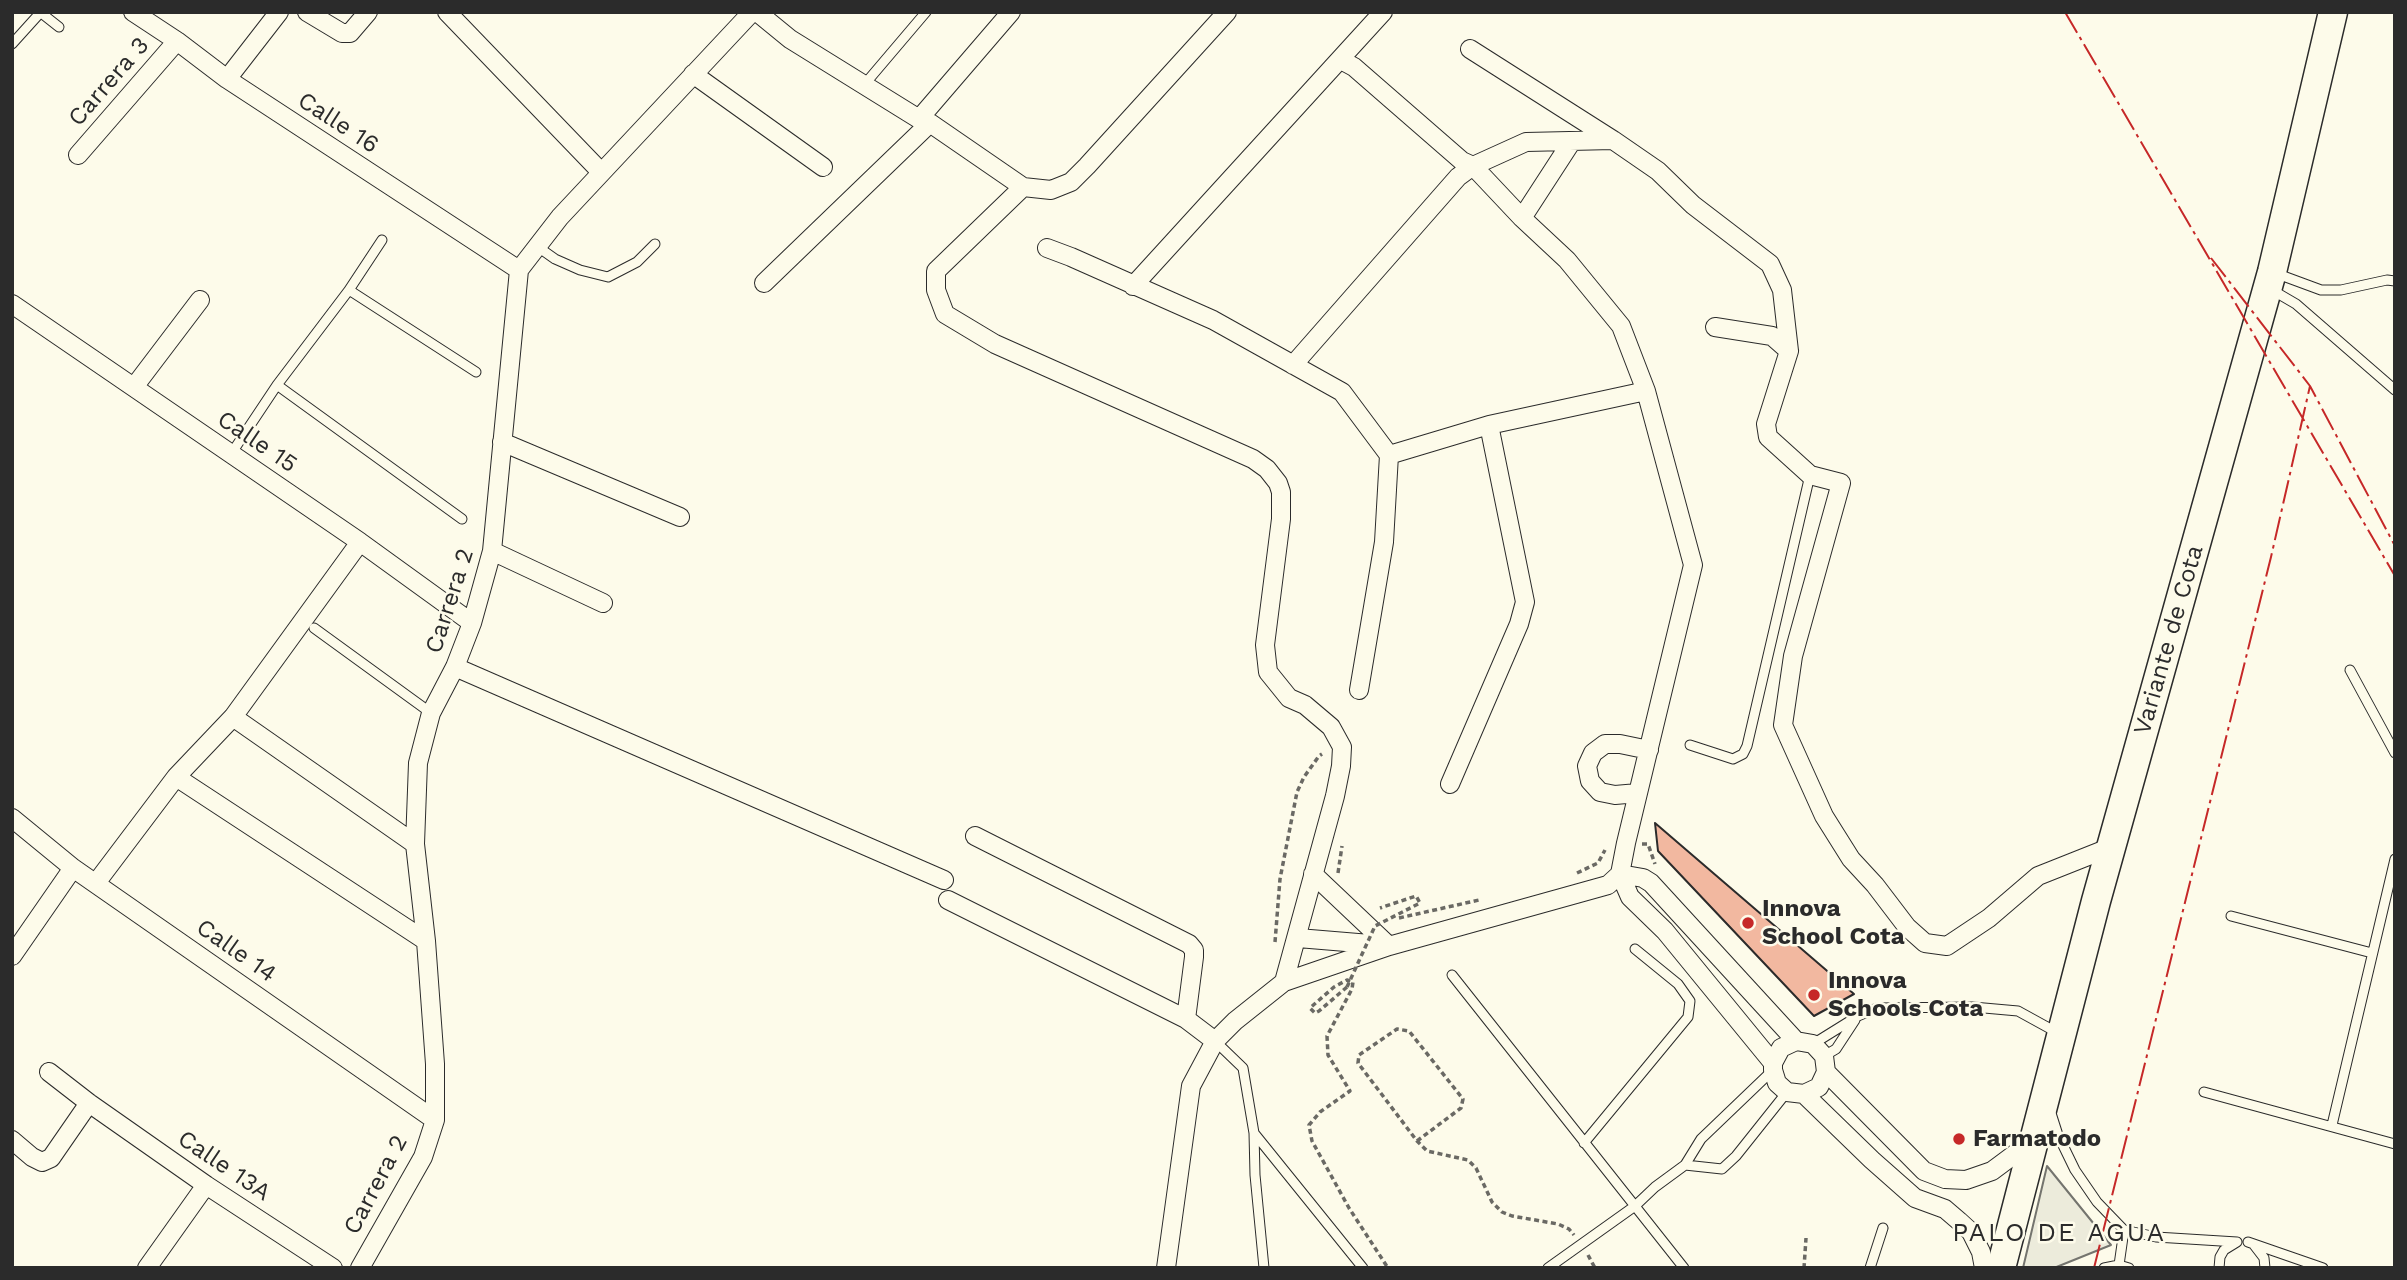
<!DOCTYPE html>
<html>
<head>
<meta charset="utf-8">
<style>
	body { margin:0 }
	#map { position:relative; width:2407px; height:1280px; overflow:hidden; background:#fdfbea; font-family:"Work Sans",sans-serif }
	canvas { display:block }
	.frame { position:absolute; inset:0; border:14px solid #2b2b2b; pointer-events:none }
</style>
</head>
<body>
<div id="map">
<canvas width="2407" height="1280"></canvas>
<div class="frame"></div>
</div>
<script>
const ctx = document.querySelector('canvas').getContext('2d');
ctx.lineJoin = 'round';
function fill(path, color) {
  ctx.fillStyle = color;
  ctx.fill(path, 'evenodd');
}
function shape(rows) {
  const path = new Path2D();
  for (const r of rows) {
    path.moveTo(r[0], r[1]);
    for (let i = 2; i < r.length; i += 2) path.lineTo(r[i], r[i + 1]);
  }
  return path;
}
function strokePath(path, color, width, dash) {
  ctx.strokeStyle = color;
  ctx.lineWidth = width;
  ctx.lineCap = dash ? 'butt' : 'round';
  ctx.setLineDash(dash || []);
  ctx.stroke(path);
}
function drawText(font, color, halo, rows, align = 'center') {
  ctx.font = font + ' "Work Sans",sans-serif';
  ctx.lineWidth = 5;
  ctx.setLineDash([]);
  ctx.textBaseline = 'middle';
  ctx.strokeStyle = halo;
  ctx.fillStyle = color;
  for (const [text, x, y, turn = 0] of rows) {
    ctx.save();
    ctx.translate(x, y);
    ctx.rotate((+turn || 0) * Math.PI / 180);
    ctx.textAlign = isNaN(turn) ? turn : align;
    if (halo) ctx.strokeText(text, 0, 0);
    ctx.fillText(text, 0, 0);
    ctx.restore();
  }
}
const green = shape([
	[2047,1166,2111,1245,2054,1268,2023,1268,2047,1166]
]);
const building = shape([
	[1655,823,1854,994,1814,1016,1658,851,1655,823]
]);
const path = shape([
	[1642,844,1648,844,1655,864],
	[1338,873,1342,846],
	[1577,873,1598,863,1605,850],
	[1399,918,1479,900],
	[1275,942,1280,879,1297,792,1304,777,1319,756,1322,754],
	[1347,987,1319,1011,1315,1013,1310,1008,1334,987,1347,980,1353,982,1352,989,1327,1036,1328,1055,1350,1091,1320,1112,1309,1125,1312,1141,1349,1208,1388,1268],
	[1417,1141,1461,1108,1463,1099,1409,1031,1397,1029,1359,1055,1358,1063,1417,1141,1427,1151,1468,1160,1476,1168,1492,1202,1502,1212,1512,1216,1558,1224,1569,1229,1574,1235],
	[1588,1255,1595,1268],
	[1804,1268,1806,1238]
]);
const service = shape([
	[40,12,59,27],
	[12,44,40,13],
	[864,85,926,12],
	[538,247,555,259,580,270,608,277,637,262,655,244],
	[2275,273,2321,290,2341,290,2387,280,2395,281],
	[349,290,476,372],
	[2272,290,2296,304,2395,390],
	[277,385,462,519],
	[231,454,277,385,349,290,382,240],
	[314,628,431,713],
	[2350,670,2395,753],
	[1690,745,1733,759,1743,754,1747,746,1810,475],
	[2231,916,2372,953],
	[1452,975,1684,1268],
	[1215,1041,1243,1068,1254,1133,1363,1268],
	[1813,1044,1858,1016,1877,1008,1973,1007,2018,1011,2058,1033],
	[1824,1056,1836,1049,1855,1020],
	[2204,1092,2395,1144],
	[2050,1110,2058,1135,2075,1170,2097,1202,2124,1230,2156,1237,2237,1242],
	[2332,1125,2395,859],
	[1254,1133,1255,1175,1264,1268],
	[1584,1143,1688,1017,1690,1001,1678,984,1635,949],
	[1685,1165,1722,1169,1736,1156,1787,1092],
	[2248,1242,2323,1268],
	[2254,1245,2264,1258,2265,1268],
	[2119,1265,2124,1230],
	[1548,1268,1635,1206,1655,1187,1685,1165,1701,1139,1773,1070],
	[1870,1268,1883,1228],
	[2104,1268,2119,1265,2129,1268],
	[2219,1268,2220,1257,2224,1250,2237,1242]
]);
const minor = shape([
	[133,12,177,41,227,79,519,270],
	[307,12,342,33,350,33,368,12],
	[447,12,601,172],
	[757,12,790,39,919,119,930,123,1023,187,1051,190,1071,182,1087,166,1227,12],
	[1470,49,1613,140,1658,171,1693,205,1770,264,1782,290,1789,351],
	[1341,60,1354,67,1462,161,1473,166,1526,142,1613,140],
	[693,74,823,167],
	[227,79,279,12],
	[919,119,1011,12],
	[78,155,177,41],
	[1023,187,936,271,936,290,945,314,995,344,1253,459,1267,469,1278,483,1281,492,1281,519,1265,645,1268,672,1289,698,1305,705,1331,727,1342,747,1341,766,1335,796,1284,982,1235,1021,1215,1041,1191,1086,1166,1268],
	[1522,218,1572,141],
	[1047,248,1071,257,1213,320,1342,392,1389,455,1384,542,1359,690],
	[764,283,930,123],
	[1133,286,1383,12],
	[12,304,360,542,472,623],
	[1715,327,1772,336,1789,351,1766,424,1768,437,1810,475,1841,483,1793,656,1783,725,1824,816,1851,859,1875,885,1907,927,1925,943,1947,946,1989,918,2038,876,2111,847],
	[1293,365,1458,177,1473,166,1522,218,1567,260,1621,326,1646,391,1693,565,1626,843,1620,874,1630,897,1665,931,1773,1063],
	[134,387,200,300],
	[502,442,680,517],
	[1389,455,1489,425,1646,391],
	[492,551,603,603],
	[455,667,944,880],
	[233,717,415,844],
	[176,777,426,941],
	[1450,784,1519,624,1525,602,1489,425],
	[1638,793,1615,795,1600,792,1590,781,1587,766,1593,753,1605,744,1620,744,1649,750],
	[12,818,73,868,435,1120],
	[975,836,1189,944,1194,950,1194,957,1186,1019,1215,1041],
	[1313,874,1389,946],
	[1620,874,1643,878,1651,883,1796,1041,1813,1044,1824,1056,1826,1072,1819,1087,1804,1094,1787,1092,1777,1083,1773,1070,1773,1063,1781,1048,1796,1041],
	[96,883,176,777,233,717,360,542],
	[948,900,1186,1019],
	[1298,938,1382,945],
	[12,956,73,868],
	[1284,982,1389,946,1608,885,1620,874],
	[49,1072,89,1103,206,1185,333,1268],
	[1826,1072,1924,1171,1945,1179,1966,1180,1992,1171,2035,1139],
	[1804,1094,1872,1160,1915,1198,1945,1209,1959,1221,1971,1232,1981,1252,1984,1268],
	[12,1140,32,1157,42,1162,51,1158,89,1103],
	[147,1268,206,1185],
	[360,1268,423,1157,435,1120,435,1064,426,941,415,844,418,763,431,713,455,667,472,623,492,551,519,270,560,217,752,12]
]);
const primary = shape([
	[2001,1268,2096,901,2272,272,2333,12]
]);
const pathBridge = shape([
	[1347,987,1375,926,1420,903,1416,896,1380,908]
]);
const power = shape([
	[2065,12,2395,576],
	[2211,258,2310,386,2395,546],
	[2094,1268,2271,557,2310,386]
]);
const markers = [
	[1748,923,7,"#c62828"],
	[1814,995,7,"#c62828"],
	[1959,1139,7,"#c62828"]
];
const streetNames = [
	["Carrera 3",109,82,-49],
	["Calle 16",338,123,33],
	["Calle 15",257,442,34],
	["Carrera 2",450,601,-72],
	["Variante de Cota",2169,640,-74],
	["Calle 14",236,951,35],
	["Calle 13A",224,1166,34],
	["Carrera 2",376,1185,-62]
];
const poiNames = [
	["Innova",1762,909],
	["School Cota",1762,937],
	["Innova",1828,981],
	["Schools Cota",1828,1009],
	["Farmatodo",1973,1139]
];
const neighbourhoodNames = [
	["PALO DE AGUA",2059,1233]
];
fill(green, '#ecebdb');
strokePath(green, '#74746e', 2);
fill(building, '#f2b8a0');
strokePath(building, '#2b2b2b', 2);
strokePath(service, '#2b2b2b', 11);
strokePath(minor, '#2b2b2b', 20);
strokePath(primary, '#2b2b2b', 31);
strokePath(path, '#6a6964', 3.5, [5, 3.5]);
strokePath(service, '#fdfbea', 9);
strokePath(minor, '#fdfbea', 18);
strokePath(primary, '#fdfbea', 28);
strokePath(pathBridge, '#6a6964', 3.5, [5, 3.5]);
strokePath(power, '#c62828', 2, [24, 5, 3.5, 5]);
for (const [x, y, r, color] of markers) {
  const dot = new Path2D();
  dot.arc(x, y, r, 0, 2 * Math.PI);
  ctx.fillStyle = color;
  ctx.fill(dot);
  strokePath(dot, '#fdfbea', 2.5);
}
drawText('24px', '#2b2b2b', '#fdfbea', streetNames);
drawText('bold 24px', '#2b2b2b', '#fdfbea', poiNames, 'left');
ctx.letterSpacing = '2px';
drawText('26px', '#2b2b2b', '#fdfbea', neighbourhoodNames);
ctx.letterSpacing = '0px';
</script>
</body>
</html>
